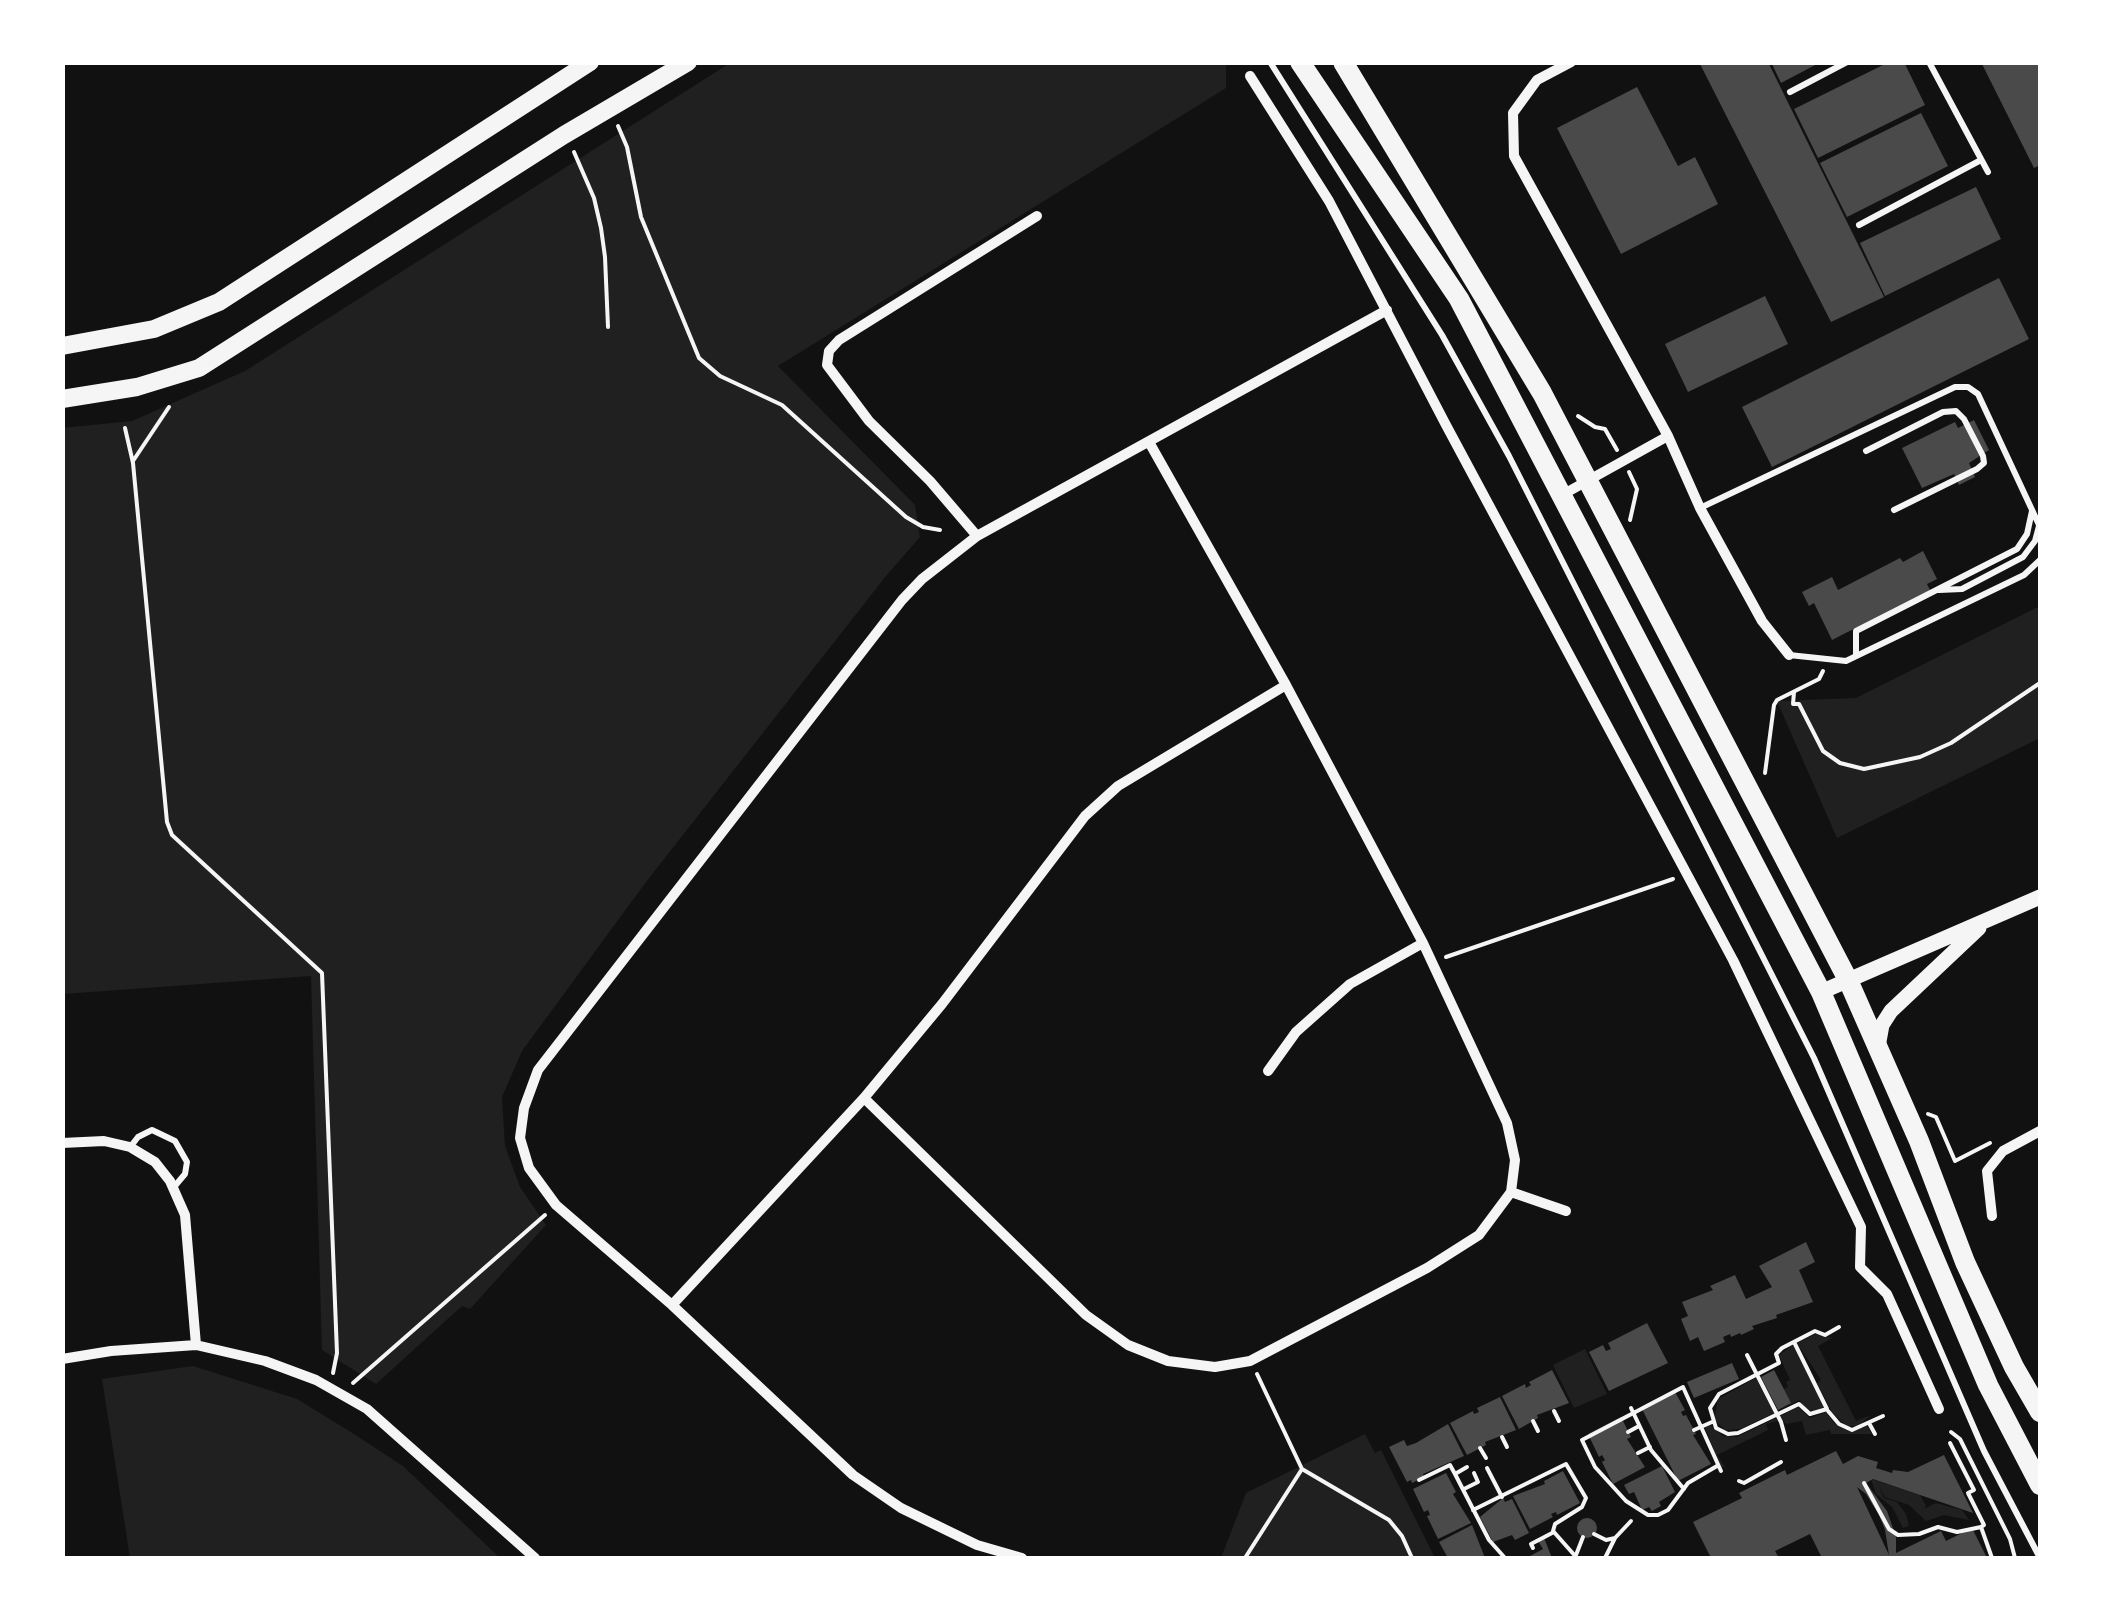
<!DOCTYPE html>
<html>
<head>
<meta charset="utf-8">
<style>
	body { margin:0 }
	#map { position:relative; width:2103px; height:1621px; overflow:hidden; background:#111; font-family:"Varela Round",sans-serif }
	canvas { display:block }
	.frame { position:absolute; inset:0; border:65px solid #fff; pointer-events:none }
</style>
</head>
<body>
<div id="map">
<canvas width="2103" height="1621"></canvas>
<div class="frame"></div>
</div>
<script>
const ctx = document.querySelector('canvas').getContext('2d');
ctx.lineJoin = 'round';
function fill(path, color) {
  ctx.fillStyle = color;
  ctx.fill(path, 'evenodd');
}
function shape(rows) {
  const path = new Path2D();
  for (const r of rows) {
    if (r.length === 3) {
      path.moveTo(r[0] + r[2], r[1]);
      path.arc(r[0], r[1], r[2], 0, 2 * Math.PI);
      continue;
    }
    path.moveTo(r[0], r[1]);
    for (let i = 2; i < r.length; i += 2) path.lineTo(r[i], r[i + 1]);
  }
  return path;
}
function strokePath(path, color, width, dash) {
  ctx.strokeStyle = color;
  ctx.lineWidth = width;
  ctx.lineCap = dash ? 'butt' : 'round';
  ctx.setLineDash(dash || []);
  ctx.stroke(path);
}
const green = shape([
	[730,63,1226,63,1226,88,778,366,915,505,920,537,886,576,646,882,522,1051,502,1097,505,1146,520,1187,546,1225,470,1309,462,1306,376,1384,322,1350,311,976,63,994,62,428,132,421,245,371],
	[2040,606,2040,738,1837,838,1777,701,1856,698],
	[1818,1333,1832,1338,1818,1346,1856,1421,1871,1415,1858,1426,1847,1426,1833,1414,1817,1383,1821,1380,1797,1343],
	[1793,1345,1824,1407,1815,1411,1805,1409,1800,1400,1789,1405,1782,1390,1788,1387,1786,1382,1790,1380,1779,1355],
	[1585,1349,1607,1394,1574,1408,1553,1365],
	[193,1366,297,1399,354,1434,403,1466,500,1558,130,1558,102,1379],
	[1756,1378,1774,1413,1740,1429,1725,1430,1714,1419,1718,1399],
	[1798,1407,1810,1418,1826,1412,1834,1423,1848,1431,1867,1426,1872,1434,1831,1434,1830,1430,1806,1435,1802,1421,1786,1424,1780,1416],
	[1776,1418,1779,1426,1777,1421,1766,1424,1768,1430,1717,1455,1725,1467,1721,1467,1705,1428,1710,1425,1723,1436,1737,1437],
	[1365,1434,1375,1453,1381,1450,1435,1558,1221,1558,1246,1493],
	[1871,1479,1920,1495,1926,1506,1924,1509,1936,1503,1962,1510,1969,1520,1944,1515,1926,1521,1909,1505,1885,1497,1878,1485,1884,1498,1897,1502,1906,1514,1909,1526,1903,1528,1892,1507,1876,1494]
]);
const building = shape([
	[1699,62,1768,62,1884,297,1831,322],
	[1771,62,1821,62,1781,83],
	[1889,62,1904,62,1925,105,1818,158,1794,109],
	[1981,62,2040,62,2040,165,2034,168],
	[1637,87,1678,166,1695,157,1718,204,1621,254,1557,128],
	[1921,113,1948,166,1847,217,1820,163],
	[1976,187,2001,239,1885,296,1860,243],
	[1999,278,2029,339,1772,467,1742,407],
	[1765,296,1788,344,1688,392,1665,344],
	[1974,420,1989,450,1969,463,1975,477,1959,485,1954,474,1922,488,1902,448,1955,422,1958,428],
	[1923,551,1937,579,1927,584,1930,590,1832,640,1814,603,1809,606,1802,592,1832,577,1838,590,1900,558,1903,562],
	[1806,1242,1815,1262,1799,1270,1813,1302,1776,1315,1777,1318,1752,1326,1754,1329,1741,1335,1740,1333,1731,1337,1730,1334,1723,1337,1725,1342,1704,1351,1698,1337,1690,1341,1681,1319,1688,1316,1682,1302,1713,1290,1710,1286,1735,1275,1746,1299,1772,1287,1759,1266],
	[1647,1323,1668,1363,1609,1391,1589,1352,1603,1345,1606,1351,1611,1349,1608,1343],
	[1732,1363,1739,1379,1694,1398,1687,1382],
	[1552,1370,1569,1403,1537,1415,1538,1418,1519,1429,1502,1396,1525,1384,1526,1388,1531,1385,1529,1382],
	[1774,1370,1791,1403,1778,1410,1761,1377],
	[1674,1390,1685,1410,1681,1412,1683,1416,1686,1415,1696,1434,1693,1435,1711,1464,1678,1481,1641,1407],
	[1500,1397,1516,1430,1485,1442,1486,1445,1467,1455,1450,1423,1473,1411,1474,1414,1479,1412,1477,1408],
	[1621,1417,1631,1437,1627,1439,1645,1467,1613,1484,1602,1462,1605,1460,1602,1455,1599,1457,1588,1434],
	[1448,1424,1464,1456,1423,1474,1424,1477,1412,1483,1411,1480,1407,1482,1389,1447,1404,1440,1407,1446,1416,1443],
	[1836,1451,1843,1464,1858,1456,1878,1462,1876,1468,1892,1473,1893,1470,1908,1472,1944,1455,1973,1513,1873,1479,1866,1483,1887,1511,1896,1537,1896,1553,1941,1531,1946,1541,1972,1528,1987,1558,1822,1558,1810,1534,1775,1551,1779,1558,1711,1558,1693,1522,1742,1498,1739,1493,1785,1470,1787,1475],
	[1857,1487,1866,1494,1879,1515,1885,1530,1889,1555],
	[1662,1466,1675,1492,1659,1502,1661,1506,1652,1511,1649,1507,1642,1510,1634,1492,1629,1494,1624,1485],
	[1563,1471,1580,1503,1557,1515,1556,1512,1551,1514,1553,1517,1530,1529,1513,1496,1545,1484,1544,1481],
	[1446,1473,1456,1492,1453,1494,1471,1523,1438,1539,1427,1516,1430,1515,1428,1510,1424,1512,1413,1489],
	[1503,1498,1505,1502,1512,1499,1529,1533,1515,1540,1512,1535,1493,1542,1480,1517],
	[1587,1528,10],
	[1472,1525,1485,1558,1448,1558,1439,1542],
	[1544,1538,1552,1558,1531,1558,1530,1556,1543,1549,1538,1541]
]);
const path = shape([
	[618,126,627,147,641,217,699,358,720,376,782,405,906,517,923,527,940,530],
	[574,152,594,198,601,228,605,257,608,327],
	[1578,416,1595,427,1605,429,1617,450],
	[125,428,133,463,167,822,172,835,322,973,337,1353,333,1373],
	[133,461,169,407],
	[1629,472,1637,489,1630,520],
	[1794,692,1793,704,1799,704,1823,751,1840,763,1864,769,1920,757,1951,743,2040,683],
	[1765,773,1774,705,1777,700,1819,679,1823,671],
	[1446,957,1673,879],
	[1928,1114,1936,1117,1955,1161,1990,1143],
	[1794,1342,1827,1409,1810,1414,1799,1404,1738,1433,1728,1434,1716,1428,1710,1408,1719,1394,1779,1363,1776,1354,1782,1348,1815,1331,1825,1335,1839,1327],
	[1747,1355,1781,1422,1786,1440],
	[353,1383,545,1215],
	[1631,1408,1651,1450,1684,1489],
	[1554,1411,1559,1421],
	[1828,1411,1839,1424,1852,1430,1883,1416],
	[1533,1421,1538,1431],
	[1869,1423,1875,1434],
	[1694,1430,1712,1422],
	[1628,1432,1639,1426],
	[1951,1432,1960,1439,2010,1539,2015,1558],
	[1502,1437,1507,1447],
	[1950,1443,1974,1490,1968,1493,1984,1525,1981,1527,1992,1558],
	[1480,1448,1486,1458],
	[1638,1453,1650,1447],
	[1717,1466,1688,1483,1668,1510,1658,1515,1648,1515,1626,1501,1595,1467,1582,1440,1683,1387,1721,1471],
	[1467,1467,1455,1474,1489,1540,1505,1558],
	[1487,1468,1502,1497],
	[1302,1469,1389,1520,1402,1536,1412,1558],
	[1419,1480,1450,1465,1455,1474],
	[1739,1481,1744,1483,1781,1462],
	[1864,1483,1889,1529,1898,1535,1919,1534,1938,1527,1957,1532,1981,1527],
	[1464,1489,1478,1482,1474,1473],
	[1473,1510,1566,1464,1586,1498,1582,1507,1555,1524,1553,1531,1577,1558],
	[1594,1534,1606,1540,1615,1538],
	[1533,1548,1531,1544,1554,1532],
	[1576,1555,1583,1537],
	[1245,1558,1302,1469,1257,1374],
	[1605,1558,1615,1538,1631,1521]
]);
const service = shape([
	[1270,62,1442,335,1509,456,1814,1058,1984,1451,2040,1558],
	[1929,62,1988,172],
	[1790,92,1847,62],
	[1859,225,1981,160],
	[1866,451,1943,412,1956,411,1964,419,1983,456,1984,463,1977,469,1894,510],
	[1700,508,1955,387,1968,387,1978,394,2040,527],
	[1939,590,1962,589,2023,557,2035,541,2039,526],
	[1789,655,1846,661,2024,575,2040,560],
	[1856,656,1856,631,2017,549,2027,534,2032,511],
	[131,1146,138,1137,152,1130,175,1141,187,1162,185,1174,174,1187]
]);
const minor = shape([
	[1571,62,1537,80,1513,113,1514,156,1668,436,1700,508,1762,621,1789,655],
	[1250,76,1329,201,1446,425,1733,960,1861,1227,1860,1267,1887,1294,1939,1409],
	[1562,495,1668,436],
	[977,536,930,481,869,421,827,365,829,351,839,340,1037,216],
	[1268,1071,1296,1032,1350,984,1423,943],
	[864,1098,1086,1315,1128,1345,1168,1361,1215,1367,1250,1361,1427,1268,1479,1235,1511,1192,1515,1160,1507,1123,1423,943,1286,685,1149,442],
	[62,1143,104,1141,130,1147,155,1162,170,1181,185,1215,196,1345],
	[1511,1192,1566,1211],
	[1992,1216,1987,1171,2003,1151,2040,1131],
	[672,1305,864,1098,942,1004,1085,816,1118,786,1286,685],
	[62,1359,111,1351,196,1345,265,1361,316,1380,367,1409,535,1558],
	[1022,1558,977,1545,901,1508,853,1475,672,1305,556,1205,529,1168,520,1138,524,1108,538,1070,902,600,922,579,977,536,1387,310]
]);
const tertiary = shape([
	[1821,992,2040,897],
	[1878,1047,1882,1025,1891,1011,1979,928]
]);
const secondary = shape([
	[62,346,154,329,219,302,590,62],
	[62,399,137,387,199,368,564,135,688,62]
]);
const primary = shape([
	[1300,62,1459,299,1821,992,1988,1385,2040,1485],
	[1343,62,1542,393,1848,980,1919,1141,1965,1262,2014,1367,2040,1412]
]);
fill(green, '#202020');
fill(building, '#4a4a4a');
strokePath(path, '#f5f5f5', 4);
strokePath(service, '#f5f5f5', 6);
strokePath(minor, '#f5f5f5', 10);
strokePath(tertiary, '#f5f5f5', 15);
strokePath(secondary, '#f5f5f5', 18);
strokePath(primary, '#f5f5f5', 20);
</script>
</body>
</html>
